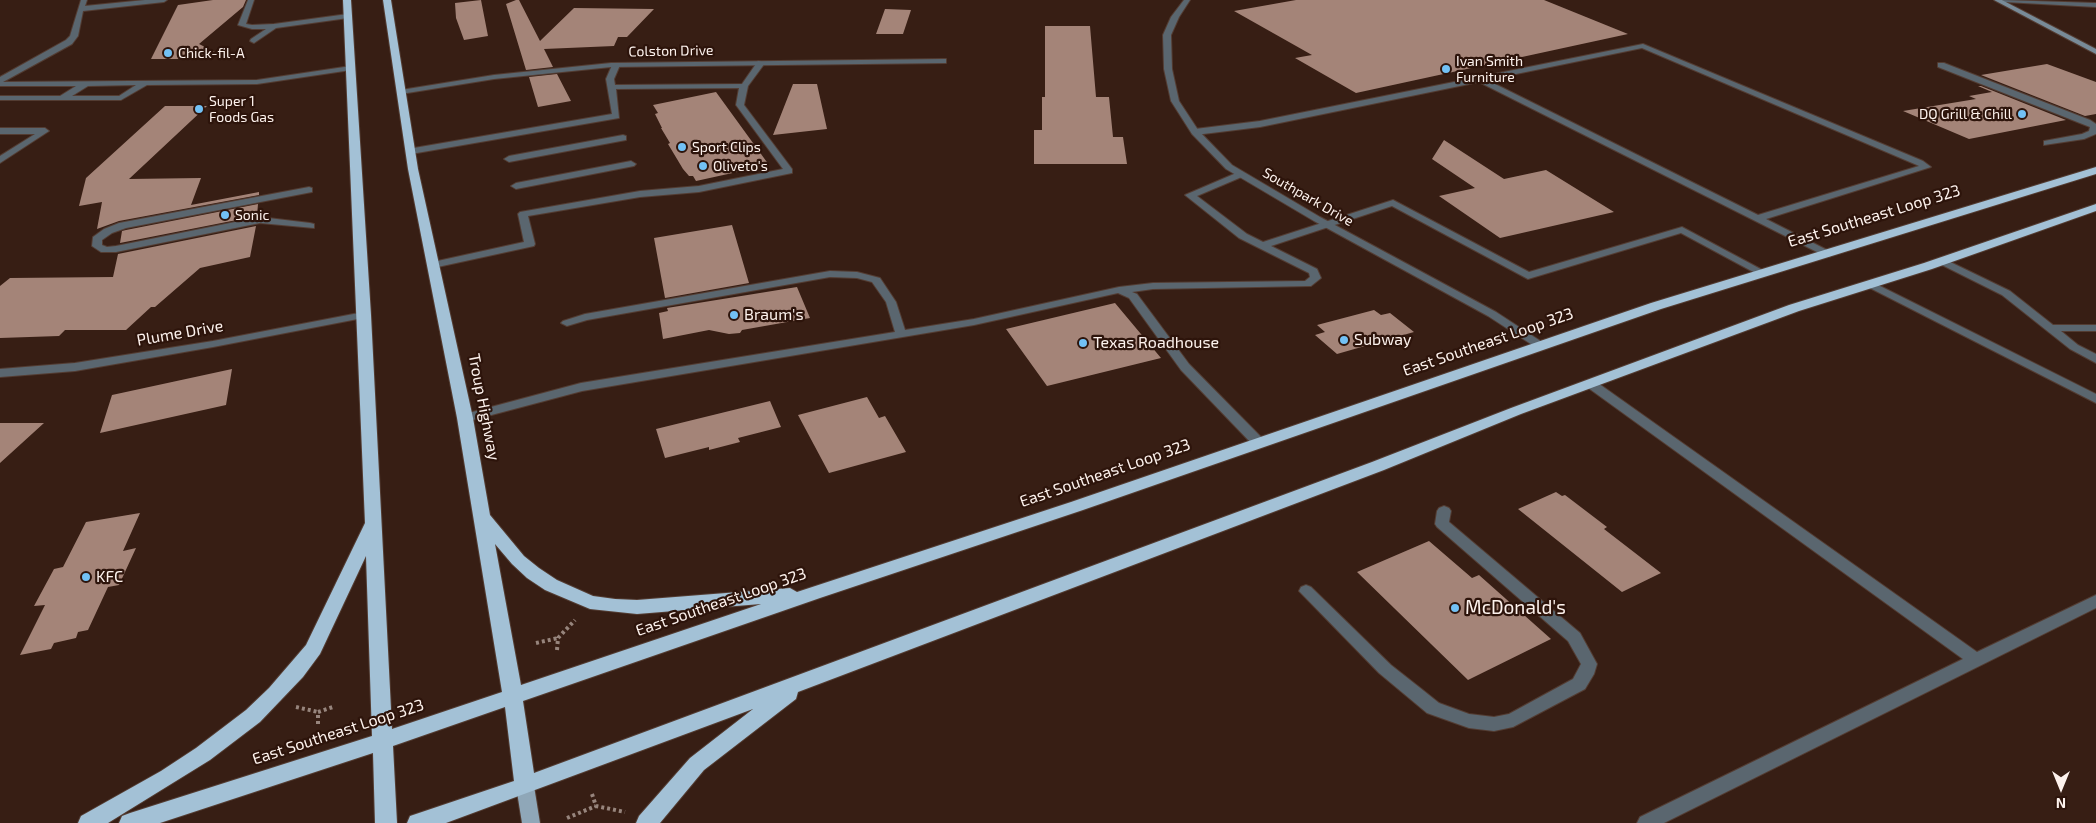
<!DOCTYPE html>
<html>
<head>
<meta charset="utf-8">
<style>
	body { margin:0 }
	#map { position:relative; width:2096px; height:823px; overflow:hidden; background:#371e14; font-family:"Exo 2",sans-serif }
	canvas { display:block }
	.north { position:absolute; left:2036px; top:763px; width:50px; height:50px; -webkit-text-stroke:4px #2d140b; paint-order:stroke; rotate:180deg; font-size:14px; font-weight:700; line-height:20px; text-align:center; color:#fdf2ed }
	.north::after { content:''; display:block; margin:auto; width:18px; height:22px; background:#fdf2ed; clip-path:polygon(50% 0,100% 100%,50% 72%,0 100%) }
</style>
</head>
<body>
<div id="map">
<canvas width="2096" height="823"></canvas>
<div class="north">N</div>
</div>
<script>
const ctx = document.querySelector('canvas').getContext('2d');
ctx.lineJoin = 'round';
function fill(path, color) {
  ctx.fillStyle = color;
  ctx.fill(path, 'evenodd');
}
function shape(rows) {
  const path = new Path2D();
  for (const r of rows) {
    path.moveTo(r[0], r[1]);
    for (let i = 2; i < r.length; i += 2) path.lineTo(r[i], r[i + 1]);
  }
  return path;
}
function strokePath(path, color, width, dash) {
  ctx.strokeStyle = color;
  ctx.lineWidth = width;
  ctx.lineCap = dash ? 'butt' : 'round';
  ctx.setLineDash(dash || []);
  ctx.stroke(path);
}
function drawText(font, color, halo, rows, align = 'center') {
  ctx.font = font + ' "Exo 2",sans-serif';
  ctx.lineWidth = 4.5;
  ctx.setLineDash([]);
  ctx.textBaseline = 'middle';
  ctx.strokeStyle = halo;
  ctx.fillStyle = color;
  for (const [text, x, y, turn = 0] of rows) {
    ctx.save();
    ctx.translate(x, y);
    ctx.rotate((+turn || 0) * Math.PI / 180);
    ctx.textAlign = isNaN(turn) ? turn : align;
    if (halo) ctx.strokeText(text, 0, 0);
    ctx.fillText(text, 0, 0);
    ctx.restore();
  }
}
const building = shape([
	[213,0,246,0,243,7,199,44,215,52,180,59,151,59,178,5],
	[481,0,488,36,464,40,456,18,455,3],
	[516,0,519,0,540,41,574,8,654,9,627,37,618,37,614,46,544,49,553,67,526,70,506,4],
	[1296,0,1544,0,1628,34,1356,93,1295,58,1312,55,1234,11],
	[885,9,911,10,903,34,876,34],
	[1045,26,1090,26,1096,97,1109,97,1113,137,1123,137,1127,164,1034,164,1034,130,1042,130,1042,97,1045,97],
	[2047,64,2096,82,2096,114,2085,116,1981,75],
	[557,74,571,101,538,107,529,77],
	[793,84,817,84,827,129,773,135],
	[1978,86,1981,86,2066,120,1969,139,1903,111,1976,99,1969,96,1992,92],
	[716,92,769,165,696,181,693,176,689,176,683,169,668,144,670,143,661,128,662,128,655,114,658,113,653,105],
	[165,106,207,106,129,179,201,178,191,205,259,192,259,195,119,221,97,229,102,202,79,206,86,178],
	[1444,140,1504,179,1546,170,1614,212,1500,238,1439,196,1475,188,1432,159],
	[258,204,257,216,120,243,122,231,126,230],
	[732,225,749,283,665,298,654,238],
	[256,226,250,257,200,268,155,307,151,307,126,330,65,330,59,336,0,338,0,286,10,278,113,277,118,254],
	[797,287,810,318,742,330,740,333,729,334,709,330,663,339,659,313,668,311,667,308],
	[1115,303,1161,358,1047,386,1006,329],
	[1374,310,1381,315,1390,313,1414,332,1337,354,1315,335,1325,332,1317,325],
	[232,369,226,405,100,433,112,395],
	[867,397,879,418,885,416,906,452,829,473,798,415],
	[770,401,781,427,738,438,740,442,709,450,709,447,665,458,656,429],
	[0,423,44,423,0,463],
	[1556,492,1562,496,1565,495,1607,527,1604,529,1661,573,1622,592,1518,509],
	[140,513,123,551,136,548,119,585,108,587,88,630,78,632,76,638,54,643,51,649,20,655,45,605,34,606,54,569,63,567,86,522],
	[1429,541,1472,578,1479,575,1551,639,1468,680,1357,572]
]);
const path = shape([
	[536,643,558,638],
	[557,650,558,638,575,620],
	[296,707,318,712],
	[318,724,318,712,333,707],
	[592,794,596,806,625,812],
	[567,818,596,806]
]);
const lane = shape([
	[81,0,87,0,85,6,145,0,167,0,164,2,83,11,78,36,72,44,3,82,257,80,351,66,355,68,351,70,257,84,147,85,121,100,0,100,0,96,60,96,76,86,0,86,0,77,66,40,70,36,81,0],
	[136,85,119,96,72,96,88,86,136,85],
	[248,0,254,0,246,24,252,25,274,24,348,14,352,16,348,18,276,28,254,43,250,41,251,39,266,29,252,29,238,25,248,0],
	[1643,44,1923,161,1931,167,1766,219,1831,252,1832,254,1831,256,1827,257,1479,82,1260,127,1195,135,1191,132,1195,129,1260,121,1643,44],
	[1642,48,1917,165,1919,166,1758,215,1487,80,1642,48],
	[758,61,765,63,748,86,744,105,792,169,792,173,699,192,640,197,528,216,535,244,534,246,433,268,428,265,433,262,524,242,518,214,520,212,640,191,699,186,783,169,736,105,739,88,616,89,619,118,411,154,408,153,408,149,612,114,606,79,613,63,620,65,614,79,615,85,742,84,758,61],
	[1938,63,1944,63,2090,120,2096,124,2096,134,2084,139,2044,145,2044,141,2082,134,2089,131,2090,127,1938,67,1938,63],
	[0,128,45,128,49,131,0,163,0,156,35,134,0,134,0,128],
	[623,135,626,136,626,140,509,162,504,159,509,156,623,135],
	[631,161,636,164,634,166,516,189,511,186,516,183,631,161],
	[1241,171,1246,174,1244,176,1197,196,1247,234,1263,242,1393,200,1529,272,1682,227,1768,273,1767,275,1759,275,1681,233,1528,279,1392,206,1271,246,1317,269,1321,278,1311,286,1153,289,1132,292,1137,294,1189,364,1264,440,1265,443,1264,446,1259,447,1254,446,1181,370,1129,298,1118,293,974,325,582,391,465,422,459,418,461,415,581,383,895,332,886,302,872,282,857,278,830,277,587,320,567,326,561,323,563,321,585,314,830,271,857,272,880,278,896,302,905,330,974,319,1119,287,1153,283,1305,281,1310,277,1309,273,1239,238,1185,195,1241,171],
	[309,187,312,188,312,192,126,228,112,233,102,240,102,245,107,247,116,246,260,217,310,223,314,224,314,228,260,223,116,252,101,252,92,246,93,237,104,229,119,223,309,187],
	[1942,258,2010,291,2053,325,2096,325,2096,331,2061,331,2078,345,2096,354,2096,363,2070,349,2002,295,1938,263,1937,261,1942,258],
	[1870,281,2096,394,2096,403,1866,286,1865,284,1870,281],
	[1591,380,1595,381,1977,652,2096,595,2096,608,1664,823,1637,823,1640,817,1963,659,1587,387,1585,384,1587,381,1591,380],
	[1444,506,1449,508,1451,511,1449,522,1580,633,1597,664,1594,674,1585,689,1513,727,1494,731,1469,728,1427,713,1379,673,1299,591,1301,587,1306,585,1311,587,1391,665,1424,691,1439,703,1469,714,1494,717,1509,714,1573,679,1581,664,1568,641,1437,527,1435,524,1437,511,1439,508,1444,506]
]);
const street = shape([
	[1184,0,1190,0,1179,17,1171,35,1172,69,1179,101,1198,130,1232,165,1320,217,1496,312,1545,344,1547,346,1545,348,1537,348,1488,316,1314,221,1226,169,1192,134,1171,101,1164,69,1163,35,1171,17,1184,0],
	[2002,0,2096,3,2096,7,2005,2,2002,0],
	[943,59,946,59,946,63,611,67,494,79,401,94,397,92,401,90,494,75,611,63,943,59],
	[364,312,368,313,370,315,368,317,213,347,75,371,0,377,0,369,75,363,213,341,364,312]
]);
const secondary = shape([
	[1994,0,2002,0,2096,49,2096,54,1994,0]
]);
const primary = shape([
	[525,778,531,781,534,786,540,823,522,823,516,786,519,781,525,778]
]);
const highway = shape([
	[343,0,351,0,371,315,392,729,502,692,457,418,408,169,383,0,391,0,418,169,473,418,490,515,524,556,539,568,557,580,593,596,615,599,637,600,790,588,797,592,1071,502,1651,303,2096,167,2096,174,1661,309,1083,510,820,598,523,701,534,773,1372,462,1511,408,1789,305,1924,263,2096,204,2096,211,1932,269,1799,311,1521,414,1384,470,798,692,796,699,704,770,660,823,636,823,639,816,690,758,753,709,446,823,407,823,410,816,514,781,505,707,393,746,397,823,375,823,373,753,160,823,119,823,122,816,130,813,372,736,366,556,320,654,303,677,260,722,210,760,108,823,78,823,81,816,161,771,196,748,246,710,269,688,306,645,365,523,343,0],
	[495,544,512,564,527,578,545,590,590,609,637,614,761,604,521,685,495,544]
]);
const markers = [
	[168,53,5,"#72c1f5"],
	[1446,69,5,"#72c1f5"],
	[199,109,5,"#72c1f5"],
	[2022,114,5,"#72c1f5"],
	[682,147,5,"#72c1f5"],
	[703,166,5,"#72c1f5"],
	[225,215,5,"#72c1f5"],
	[734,315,5,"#72c1f5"],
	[1344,340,5,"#72c1f5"],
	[1083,343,5,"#72c1f5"],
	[86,577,5,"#72c1f5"],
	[1455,608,5,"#72c1f5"]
];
const farStreetnames = [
	["Colston Drive",671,51,-1],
	["Southpark Drive",1308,197,30]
];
const farPoinames = [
	["Chick-fil-A",178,53],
	["Ivan Smith",1456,61],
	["Furniture",1456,77],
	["Super 1",209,101],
	["Foods Gas",209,117],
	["DQ Grill & Chill",2012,114,"right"],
	["Sport Clips",692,147],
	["Oliveto's",713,166],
	["Sonic",235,215]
];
const streetNames = [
	["East Southeast Loop 323",1874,216,-17],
	["Plume Drive",180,333,-10],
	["East Southeast Loop 323",1488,342,-19],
	["Troup Highway",484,407,79],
	["East Southeast Loop 323",1105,473,-19],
	["East Southeast Loop 323",721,602,-19],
	["East Southeast Loop 323",338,732,-18]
];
const poiNames = [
	["Braum's",744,315],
	["Subway",1354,340],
	["Texas Roadhouse",1093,343],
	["KFC",96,577]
];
const nearPoinames = [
	["McDonald's",1465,608]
];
fill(building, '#a48478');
strokePath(lane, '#533c32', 2);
strokePath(street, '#533c32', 2);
strokePath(secondary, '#533c32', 2);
strokePath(primary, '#533c32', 2);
strokePath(highway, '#533c32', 2);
strokePath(path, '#97857d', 4, [3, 3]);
fill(lane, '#5a666f');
fill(street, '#5a666f');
fill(secondary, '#788b98');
fill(primary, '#8fa7b8');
fill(highway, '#a3c1d6');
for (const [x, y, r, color] of markers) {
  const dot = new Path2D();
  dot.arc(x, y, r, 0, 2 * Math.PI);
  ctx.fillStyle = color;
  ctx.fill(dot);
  strokePath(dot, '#2d140b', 2);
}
drawText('14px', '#fdf2ed', '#2d140b', farStreetnames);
drawText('14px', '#fdf2ed', '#2d140b', farPoinames, 'left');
drawText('16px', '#fdf2ed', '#2d140b', streetNames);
drawText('16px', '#fdf2ed', '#2d140b', poiNames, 'left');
drawText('19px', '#fdf2ed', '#2d140b', nearPoinames, 'left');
</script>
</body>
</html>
